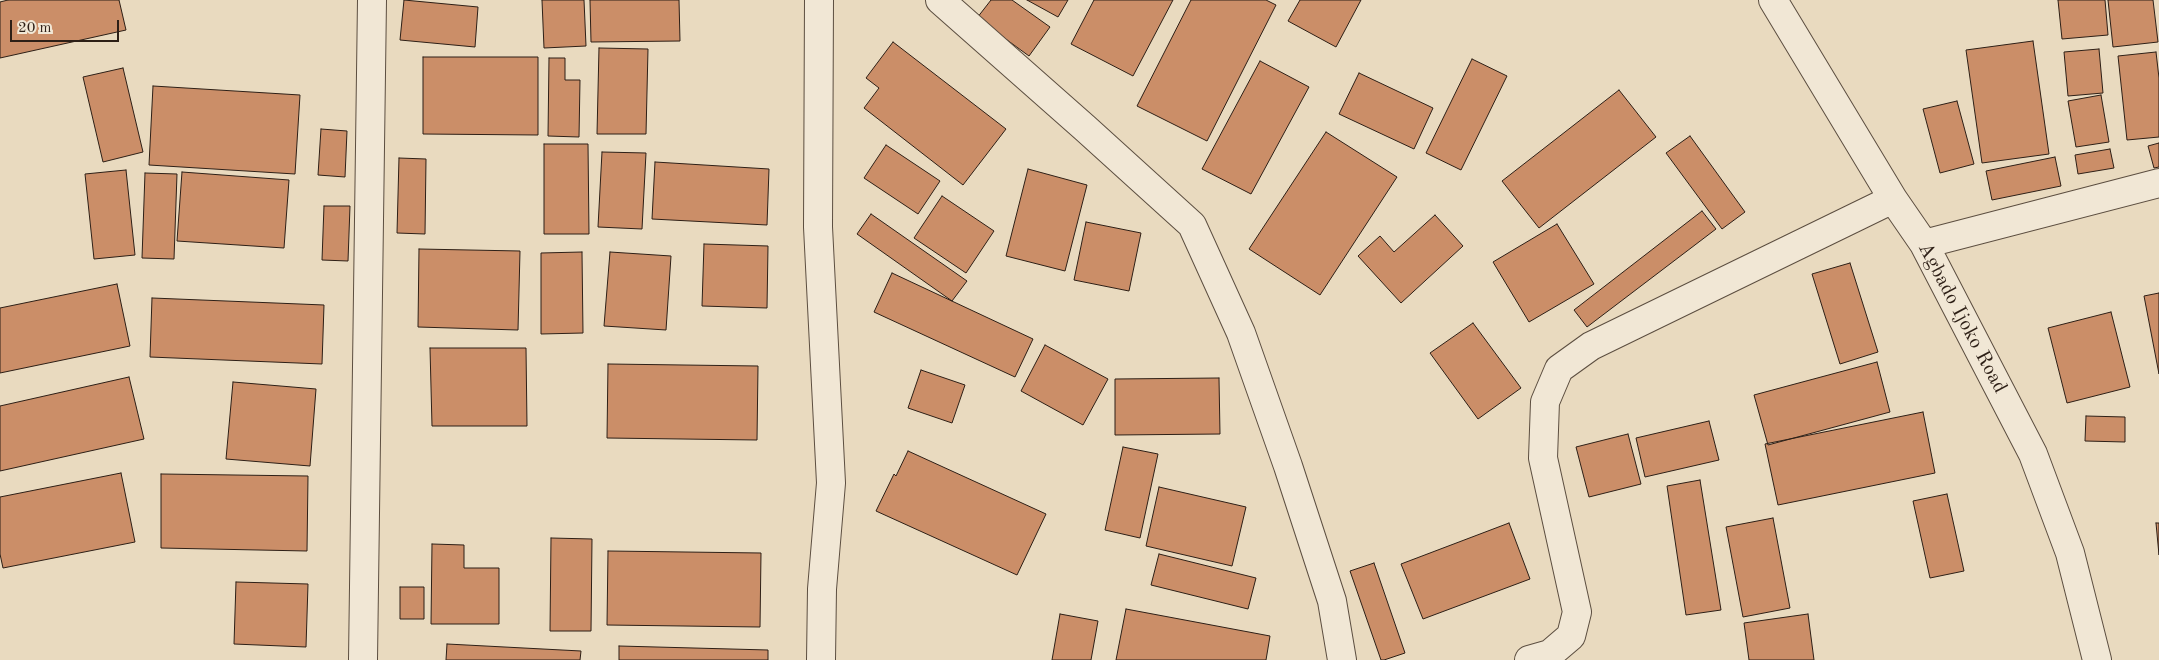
<!DOCTYPE html>
<html>
<head>
<meta charset="utf-8">
<style>
	body { margin:0 }
	#map { position:relative; width:2159px; height:660px; overflow:hidden; background:#e9dabf; font-family:"Old Standard TT",serif }
	canvas { display:block }
	.scale { position:absolute; left:10px; top:20px; width:109px; height:22px; box-sizing:border-box; border:2px solid #2d1f16; border-top:0; padding-left:6px; font-size:15px; line-height:18px; white-space:nowrap; color:#2d1f16; -webkit-text-stroke:4px #f1e7d5; paint-order:stroke }
</style>
</head>
<body>
<div id="map">
<canvas width="2159" height="660"></canvas>
<div class="scale">20 m</div>
</div>
<script>
const ctx = document.querySelector('canvas').getContext('2d');
ctx.lineJoin = 'round';
function fill(path, color) {
  ctx.fillStyle = color;
  ctx.fill(path, 'evenodd');
}
function shape(rows) {
  const path = new Path2D();
  for (const r of rows) {
    path.moveTo(r[0], r[1]);
    for (let i = 2; i < r.length; i += 2) path.lineTo(r[i], r[i + 1]);
  }
  return path;
}
function strokePath(path, color, width, dash) {
  ctx.strokeStyle = color;
  ctx.lineWidth = width;
  ctx.lineCap = dash ? 'butt' : 'round';
  ctx.setLineDash(dash || []);
  ctx.stroke(path);
}
function drawText(font, color, halo, rows, align = 'center') {
  ctx.font = font + ' "Old Standard TT",serif';
  ctx.lineWidth = 4.5;
  ctx.setLineDash([]);
  ctx.textBaseline = 'middle';
  ctx.strokeStyle = halo;
  ctx.fillStyle = color;
  for (const [text, x, y, turn = 0] of rows) {
    ctx.save();
    ctx.translate(x, y);
    ctx.rotate((+turn || 0) * Math.PI / 180);
    ctx.textAlign = isNaN(turn) ? turn : align;
    if (halo) ctx.strokeText(text, 0, 0);
    ctx.fillText(text, 0, 0);
    ctx.restore();
  }
}
const building = shape([
	[8,0,119,0,126,30,0,58,0,2,8,0],
	[404,0,478,7,475,47,400,40,404,0],
	[542,0,584,0,586,46,544,48,542,0],
	[590,0,679,0,680,41,591,42,590,0],
	[991,0,1012,0,1050,27,1029,56,977,18,991,0],
	[1027,0,1068,0,1058,17,1027,0],
	[1094,0,1173,0,1133,76,1071,44,1094,0],
	[1191,0,1266,0,1276,5,1207,141,1137,106,1191,0],
	[1300,0,1361,0,1336,47,1288,21,1300,0],
	[2058,0,2105,0,2108,35,2062,39,2058,0],
	[2108,0,2153,0,2158,42,2113,47,2108,0],
	[2033,41,2049,154,1982,163,1966,50,2033,41],
	[893,42,1006,129,963,185,864,108,879,88,866,78,893,42],
	[599,48,648,49,646,134,597,134,599,48],
	[2099,49,2103,93,2068,96,2064,52,2099,49],
	[2156,52,2159,78,2159,137,2127,140,2118,56,2156,52],
	[423,57,538,57,538,135,423,134,423,57],
	[549,58,565,58,565,80,580,80,579,137,548,136,549,58],
	[1472,59,1507,76,1461,170,1426,153,1472,59],
	[1260,61,1309,87,1251,194,1202,169,1260,61],
	[123,68,143,152,103,162,83,77,123,68],
	[1359,73,1433,108,1414,149,1339,114,1359,73],
	[153,86,300,95,295,174,149,165,153,86],
	[1619,90,1656,137,1539,228,1502,181,1619,90],
	[2101,95,2109,142,2076,147,2068,101,2101,95],
	[1957,101,1974,164,1940,173,1923,109,1957,101],
	[321,129,347,131,345,177,318,175,321,129],
	[1326,132,1397,177,1320,295,1249,249,1326,132],
	[1690,136,1745,212,1722,229,1666,153,1690,136],
	[2159,143,2159,167,2154,168,2148,146,2159,143],
	[544,144,588,144,589,234,544,234,544,144],
	[886,145,940,181,918,214,864,178,886,145],
	[2110,149,2114,168,2078,174,2075,155,2110,149],
	[602,152,646,153,642,229,598,227,602,152],
	[2055,157,2061,186,1992,200,1986,171,2055,157],
	[399,158,426,159,425,234,397,233,399,158],
	[655,162,769,169,767,225,652,219,655,162],
	[1028,169,1087,185,1065,271,1006,256,1028,169],
	[126,170,135,255,94,259,85,174,126,170],
	[182,172,289,180,284,248,177,241,182,172],
	[145,173,177,174,174,259,142,258,145,173],
	[942,196,994,231,966,273,914,238,942,196],
	[324,206,350,206,348,261,322,260,324,206],
	[1702,211,1716,229,1587,327,1574,310,1702,211],
	[871,214,967,281,952,301,857,234,871,214],
	[1435,215,1463,246,1401,303,1358,256,1380,236,1394,252,1435,215],
	[1086,222,1141,233,1129,291,1074,280,1086,222],
	[1557,224,1594,284,1529,322,1493,262,1557,224],
	[704,244,768,246,767,308,702,306,704,244],
	[419,249,520,251,518,330,418,327,419,249],
	[582,252,583,333,541,334,541,253,582,252],
	[610,252,671,256,666,330,604,326,610,252],
	[1850,263,1878,352,1840,364,1812,274,1850,263],
	[892,273,1033,339,1015,377,874,312,892,273],
	[117,284,130,346,0,373,0,308,117,284],
	[2159,293,2159,374,2144,296,2159,293],
	[152,298,324,305,322,364,150,357,152,298],
	[2111,312,2130,387,2067,403,2048,328,2111,312],
	[1473,323,1521,388,1478,419,1430,353,1473,323],
	[1045,345,1108,379,1083,425,1021,391,1045,345],
	[430,348,526,348,527,426,432,426,430,348],
	[1877,362,1890,412,1768,445,1754,395,1877,362],
	[608,364,758,366,757,440,607,438,608,364],
	[921,370,965,385,952,423,908,408,921,370],
	[129,377,144,439,0,471,0,406,129,377],
	[1219,378,1220,434,1115,435,1115,379,1219,378],
	[233,382,316,389,310,466,226,459,233,382],
	[1923,412,1935,473,1778,505,1765,444,1923,412],
	[2086,416,2125,417,2125,442,2085,441,2086,416],
	[1709,421,1719,460,1645,477,1636,438,1709,421],
	[1628,434,1641,484,1589,497,1576,447,1628,434],
	[1123,447,1158,454,1140,538,1105,530,1123,447],
	[908,451,1046,514,1017,575,876,511,894,474,896,476,908,451],
	[121,473,135,542,3,568,0,554,0,497,121,473],
	[161,474,308,476,307,551,161,548,161,474],
	[1700,480,1721,610,1686,615,1667,486,1700,480],
	[1159,487,1246,507,1232,566,1146,546,1159,487],
	[1947,494,1964,571,1930,578,1913,501,1947,494],
	[1773,518,1790,608,1743,617,1726,527,1773,518],
	[1509,523,1530,579,1423,619,1401,564,1509,523],
	[2156,523,2159,523,2159,555,2156,523],
	[551,538,592,539,591,631,550,631,551,538],
	[432,544,464,545,464,568,499,568,499,624,431,624,432,544],
	[608,551,761,553,760,627,607,625,608,551],
	[1159,554,1256,578,1248,609,1151,585,1159,554],
	[1374,563,1405,653,1384,660,1381,660,1350,571,1374,563],
	[236,582,308,584,306,647,234,644,236,582],
	[400,587,424,587,424,619,400,619,400,587],
	[1126,609,1270,636,1266,660,1116,660,1126,609],
	[1060,614,1098,621,1091,660,1052,660,1060,614],
	[1808,614,1814,660,1749,660,1744,623,1808,614],
	[447,644,581,651,580,660,446,660,447,644],
	[619,646,768,650,768,660,619,660,619,646]
]);
const minor = shape([
	[819,0,818,227,831,483,822,589,821,660],
	[940,0,1085,128,1192,225,1241,333,1288,466,1332,601,1342,660],
	[1773,0,1893,199,1924,244,2033,454,2070,553,2097,660],
	[1924,244,2159,183],
	[363,660,372,0],
	[1529,660,1550,654,1571,636,1577,612,1543,458,1545,402,1559,369,1591,346,1893,199]
]);
const streetNames = [
	["Agbado Ijoko Road",1962,318,62]
];
fill(building, '#cb8e68');
strokePath(building, '#2d1f16', 1);
strokePath(minor, '#5c4e40', 30);
strokePath(minor, '#f1e7d5', 28);
drawText('20px', '#2d1f16', '#f1e7d5', streetNames);
</script>
</body>
</html>
